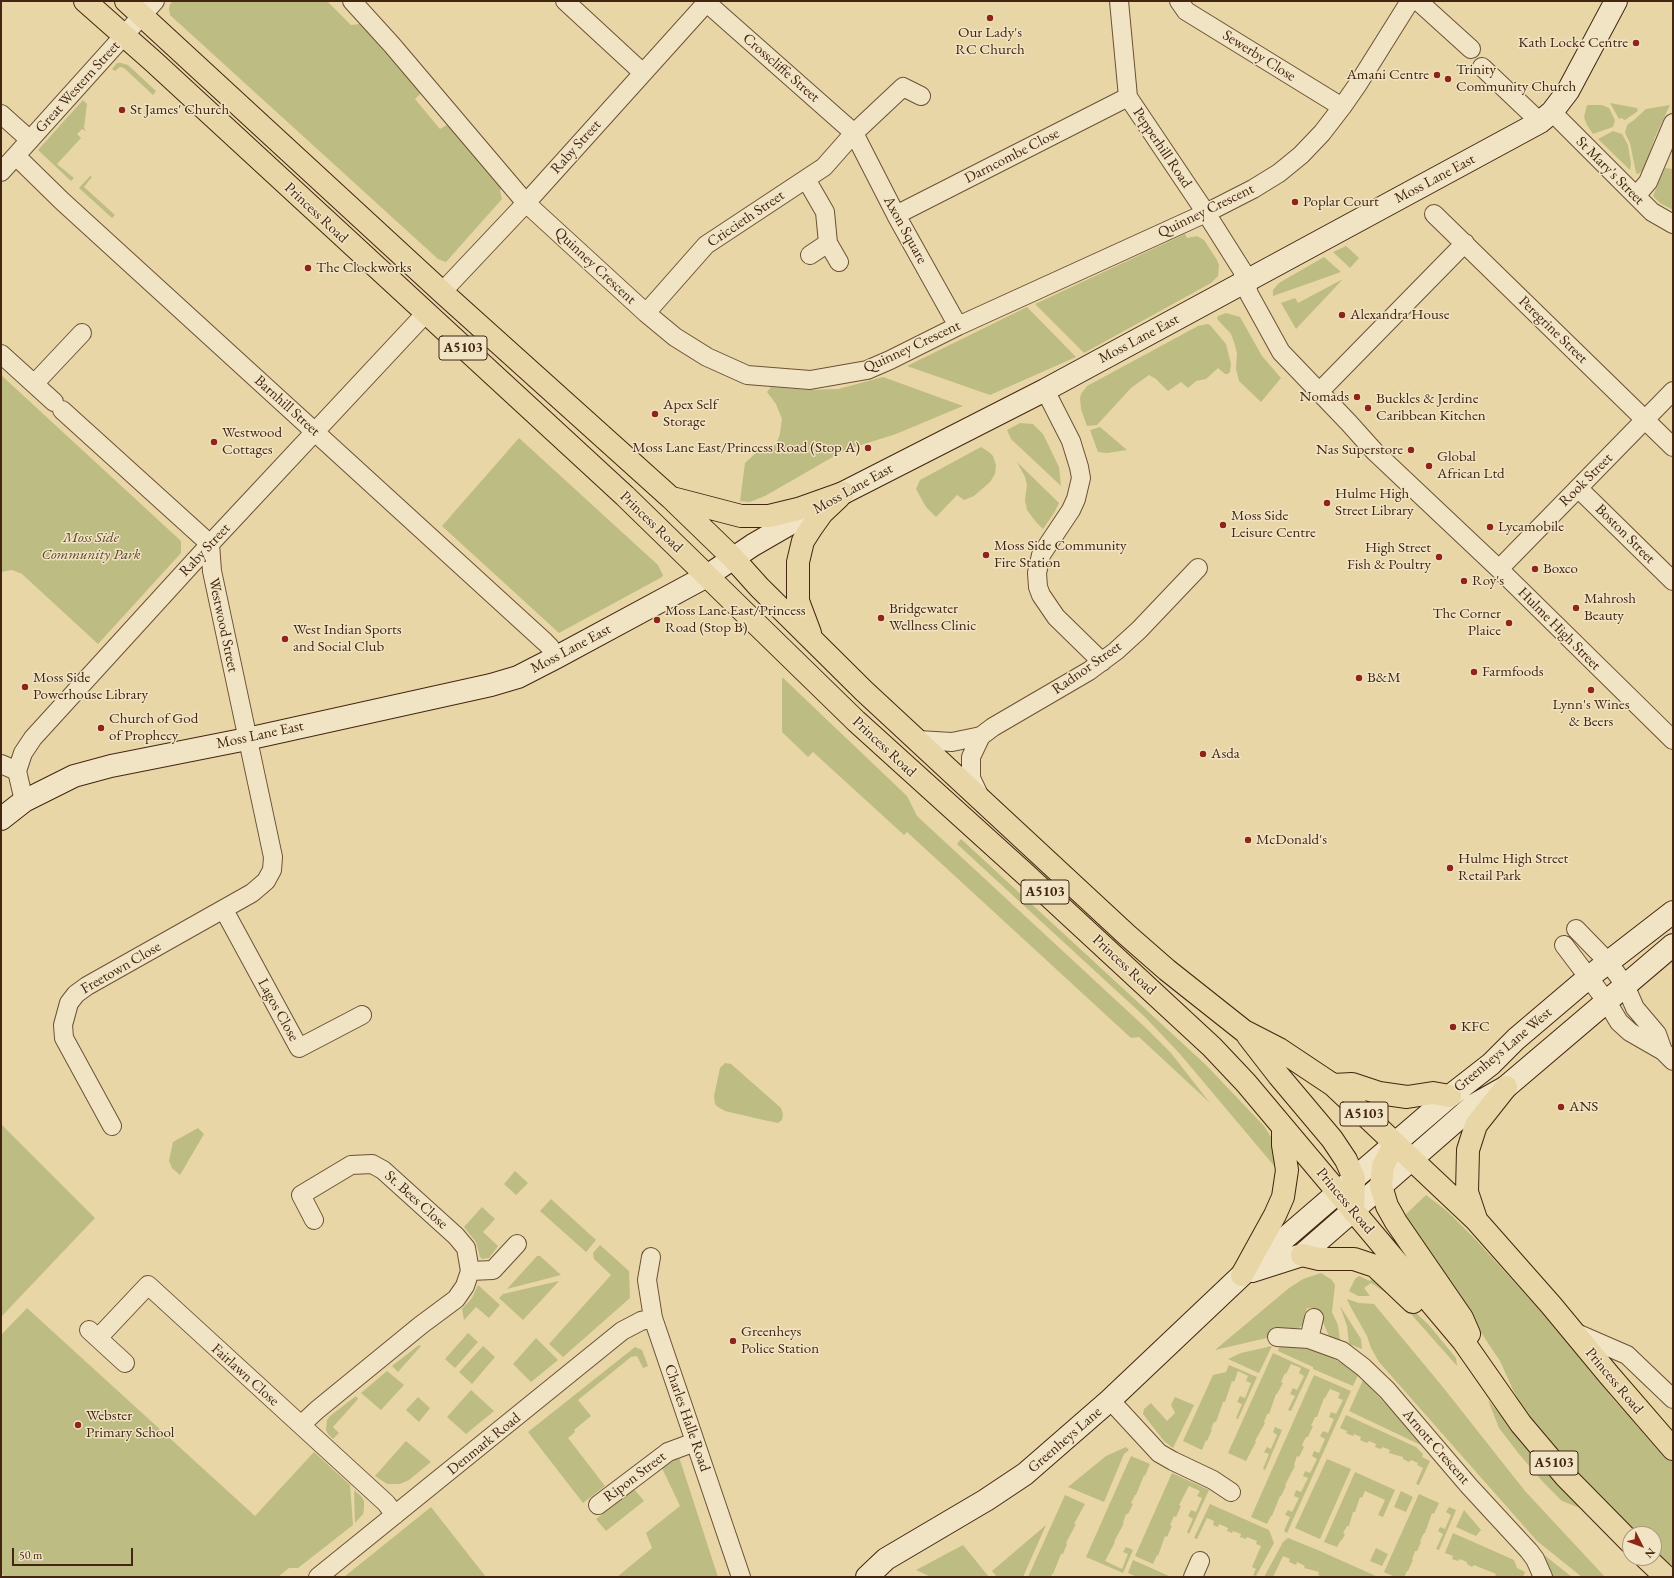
<!DOCTYPE html>
<html>
<head>
<meta charset="utf-8">
<style>
	body { margin:0 }
	#map { position:relative; width:1674px; height:1578px; overflow:hidden; background:#e9d6a6; font-family:"EB Garamond",serif }
	canvas { display:block }
	.frame { position:absolute; inset:0; border:2px solid #432511; pointer-events:none }
	.north { position:absolute; left:1622px; top:1526px; width:40px; height:40px; box-sizing:border-box; background:#f1e4c5; border:1px solid #ab987d; border-radius:50%; rotate:132deg; font-size:11px; font-weight:700; line-height:16px; text-align:center; color:#432511 }
	.north::after { content:''; display:block; margin:auto; width:14px; height:18px; background:#8f2418; clip-path:polygon(50% 0,100% 100%,50% 72%,0 100%) }
	.scale { position:absolute; left:12px; top:1548px; width:121px; height:18px; box-sizing:border-box; border:2px solid #432511; border-top:0; padding-left:5px; font-size:12px; line-height:14px; white-space:nowrap; color:#432511; -webkit-text-stroke:3px #f1e4c5; paint-order:stroke }
</style>
</head>
<body>
<div id="map">
<canvas width="1674" height="1578"></canvas>
<div class="frame"></div>
<div class="north">N</div>
<div class="scale">50 m</div>
</div>
<script>
const ctx = document.querySelector('canvas').getContext('2d');
ctx.lineJoin = 'round';
function fill(path, color) {
  ctx.fillStyle = color;
  ctx.fill(path, 'evenodd');
}
function shape(rows) {
  const path = new Path2D();
  for (const r of rows) {
    path.moveTo(r[0], r[1]);
    for (let i = 2; i < r.length; i += 2) path.lineTo(r[i], r[i + 1]);
  }
  return path;
}
function strokePath(path, color, width, dash) {
  ctx.strokeStyle = color;
  ctx.lineWidth = width;
  ctx.lineCap = dash ? 'butt' : 'round';
  ctx.setLineDash(dash || []);
  ctx.stroke(path);
}
function drawText(font, color, halo, rows, align = 'center') {
  ctx.font = font + ' "EB Garamond",serif';
  ctx.lineWidth = 3;
  ctx.setLineDash([]);
  ctx.textBaseline = 'middle';
  ctx.strokeStyle = halo;
  ctx.fillStyle = color;
  for (const [text, x, y, turn = 0] of rows) {
    ctx.save();
    ctx.translate(x, y);
    ctx.rotate((+turn || 0) * Math.PI / 180);
    ctx.textAlign = isNaN(turn) ? turn : align;
    if (halo) ctx.strokeText(text, 0, 0);
    ctx.fillText(text, 0, 0);
    ctx.restore();
  }
}
const green = shape([
	[173,1,327,1,351,25,360,24,421,93,415,99,440,129,447,125,502,187,500,191,502,199,446,262,438,259,170,15,169,9,170,4],
	[117,63,121,63,128,65,156,91,153,95,124,68,120,67,115,71,112,69],
	[83,100,87,104,84,128,86,131,82,129,77,134,81,138,57,164,74,178,71,181,38,150],
	[1610,103,1637,108,1638,111,1625,120,1621,118,1619,119],
	[1587,105,1602,105,1609,108,1615,120,1613,127,1593,134,1587,125,1584,117],
	[1670,105,1655,137,1645,166,1642,171,1638,174,1636,173,1630,143,1625,133,1627,125,1634,120,1646,109],
	[1613,131,1622,134,1628,145,1631,164,1630,170,1598,139],
	[1665,168,1673,169,1673,210,1660,203,1653,196],
	[90,176,92,177,84,187,115,215,112,218,79,188],
	[1185,234,1187,238,1197,236,1204,240,1217,260,1219,265,1218,276,1211,283,1084,353,1035,304],
	[1346,246,1359,258,1350,268,1333,252],
	[1324,257,1341,272,1273,296,1273,290,1279,283],
	[1343,279,1296,329,1281,303,1295,298,1298,303],
	[1027,307,1076,357,990,395,907,366],
	[1226,313,1240,317,1262,356,1281,378,1261,402,1239,381,1236,369,1237,353,1234,342,1231,334,1217,319,1218,316],
	[1208,324,1210,325,1226,344,1231,364,1230,372,1228,374,1225,374,1218,368,1206,379,1196,381,1188,388,1181,382,1168,391,1156,379,1149,375,1131,388,1097,425,1087,426,1081,409,1080,398,1081,394,1087,386,1198,326],
	[1,375,181,541,181,553,98,644,22,574,12,570,1,572],
	[883,377,963,406,896,434,845,450,765,496,750,502,740,501,745,463,757,452,767,450,776,444,780,434,782,419,776,404,767,392,771,387,808,390,838,389],
	[1020,423,1033,424,1043,434,1059,467,1061,486,1011,439,1007,430],
	[1100,427,1127,450,1107,453,1098,452,1090,430],
	[519,438,658,565,663,575,662,577,559,633,442,526],
	[981,447,989,452,993,456,996,465,995,474,990,482,974,496,964,500,957,495,936,517,926,507,916,489,920,480],
	[1017,462,1059,503,1054,513,1043,529,1036,522,1027,510,1025,500,1027,485,1025,477],
	[782,677,907,796,917,816,1147,1029,1171,1053,1210,1103,1139,1037,1131,1038,907,832,904,835,813,752,808,757,782,732],
	[961,839,1206,1065,1264,1126,1273,1140,1281,1174,1180,1054,1146,1018,957,844],
	[725,1063,731,1064,781,1108,783,1114,782,1120,778,1123,768,1121,725,1111,718,1107,715,1104,714,1096,720,1068],
	[1,1124,95,1218,1,1317],
	[198,1128,204,1134,180,1175,172,1168,169,1161,173,1142],
	[515,1171,528,1183,516,1195,504,1184],
	[1426,1195,1447,1211,1476,1240,1543,1314,1614,1400,1673,1463,1673,1571,1654,1552,1654,1534,1635,1534,1555,1451,1531,1422,1513,1390,1500,1361,1484,1337,1401,1219],
	[551,1199,596,1240,586,1252,540,1211],
	[482,1207,495,1219,483,1232,498,1246,489,1258,482,1259,480,1257,476,1242,464,1227],
	[600,1245,629,1271,630,1298,563,1357,549,1344,611,1275,594,1259,593,1253],
	[537,1256,540,1256,561,1275,507,1289],
	[1321,1273,1332,1280,1335,1285,1332,1312,1338,1325,1340,1341,1329,1336,1322,1320,1320,1310,1307,1308,1303,1324,1299,1328,1293,1329,1271,1329,1271,1337,1215,1350,1289,1288,1303,1279],
	[1374,1275,1428,1324,1456,1358,1457,1366,1411,1314,1385,1292,1371,1283,1364,1288,1370,1296,1358,1296,1349,1291,1355,1279,1359,1276,1370,1281],
	[559,1281,523,1320,499,1298,503,1294],
	[478,1285,500,1305,489,1318,476,1307,464,1320,462,1309,472,1298],
	[1347,1299,1359,1303,1374,1304,1442,1386,1525,1491,1605,1577,1582,1577,1537,1541,1379,1362,1371,1348,1367,1336,1350,1306],
	[1340,1306,1361,1339,1362,1349,1349,1344,1347,1326],
	[27,1308,255,1516,314,1452,350,1485,353,1525,298,1568,289,1568,278,1577,5,1577,1,1573,1,1335],
	[468,1333,478,1342,455,1368,445,1359],
	[536,1338,558,1360,531,1382,513,1364],
	[419,1345,421,1346,398,1372,392,1366],
	[1280,1345,1309,1349,1329,1356,1345,1365,1358,1375,1353,1386,1313,1369,1313,1367,1278,1351],
	[483,1346,495,1357,472,1384,459,1372],
	[1272,1346,1259,1373,1228,1359,1241,1353],
	[635,1347,642,1350,648,1366,643,1368,637,1356,631,1357,578,1400,591,1416,574,1430,575,1432,568,1438,605,1486,583,1503,528,1432],
	[1273,1353,1310,1370,1291,1411,1288,1410,1295,1396,1290,1394,1293,1388,1297,1390,1304,1376,1299,1373,1301,1368,1291,1364,1286,1374,1285,1373,1281,1382,1283,1383,1277,1394,1276,1394,1269,1414,1267,1414,1264,1422,1265,1423,1255,1441,1256,1442,1246,1461,1228,1453],
	[1229,1365,1257,1377,1238,1419,1236,1418,1242,1404,1237,1402,1240,1396,1245,1398,1251,1383,1246,1381,1248,1376,1238,1371,1234,1382,1232,1381,1225,1402,1223,1402,1216,1422,1214,1422,1211,1429,1212,1430,1207,1441,1206,1440,1202,1450,1183,1441,1213,1375,1226,1372],
	[387,1371,404,1385,381,1410,361,1393],
	[1314,1375,1351,1391,1287,1533,1284,1531,1290,1517,1285,1515,1288,1510,1292,1512,1299,1498,1294,1496,1296,1490,1301,1492,1308,1478,1303,1476,1305,1471,1310,1473,1317,1459,1312,1456,1314,1451,1319,1453,1325,1439,1320,1436,1323,1431,1328,1433,1334,1419,1329,1417,1331,1412,1336,1414,1343,1400,1338,1398,1340,1393,1330,1389,1325,1398,1324,1398,1317,1417,1315,1417,1311,1426,1313,1426,1308,1437,1306,1437,1302,1445,1304,1447,1299,1457,1297,1456,1294,1465,1295,1466,1285,1485,1286,1486,1281,1496,1280,1496,1272,1516,1271,1516,1267,1524,1251,1517],
	[1363,1380,1427,1448,1349,1411],
	[471,1390,494,1411,466,1434,447,1417],
	[356,1396,358,1399,333,1427,339,1433,333,1439,328,1434,326,1430,327,1420,330,1416],
	[418,1397,430,1408,419,1422,406,1410],
	[1175,1397,1194,1405,1173,1448,1164,1441,1143,1414,1144,1409,1151,1403,1167,1421,1175,1413,1171,1405],
	[1488,1400,1514,1431,1580,1508,1562,1501,1543,1482,1519,1454,1499,1428],
	[1346,1415,1416,1447,1423,1454,1422,1457,1430,1461,1419,1485,1416,1484,1423,1468,1417,1465,1418,1463,1411,1460,1409,1462,1403,1459,1403,1457,1389,1453,1390,1450,1383,1447,1381,1449,1375,1447,1376,1444,1369,1441,1367,1443,1360,1440,1361,1437,1354,1434,1353,1436,1346,1433,1347,1431,1340,1428],
	[1275,1427,1282,1430,1265,1470,1263,1469,1269,1454,1264,1452,1267,1447,1271,1449,1277,1435,1273,1432],
	[406,1441,431,1462,409,1480,400,1484,387,1484,375,1476],
	[1126,1447,1129,1450,1124,1454,1104,1502,1068,1487,1106,1456],
	[1131,1456,1150,1464,1145,1476,1144,1475,1136,1495,1135,1495,1131,1503,1133,1504,1128,1514,1126,1514,1123,1523,1124,1523,1114,1542,1115,1542,1105,1561,1122,1569,1128,1554,1123,1552,1126,1547,1133,1550,1123,1573,1086,1557],
	[679,1457,718,1577,617,1577,652,1548,646,1533,680,1506,662,1468],
	[1327,1459,1351,1469,1320,1539,1295,1528],
	[1355,1472,1395,1490,1383,1517,1378,1515,1385,1500,1365,1491,1362,1498,1360,1497,1355,1512,1353,1512,1349,1526,1347,1526,1343,1533,1345,1534,1342,1540,1341,1540,1337,1547,1324,1542],
	[1172,1473,1209,1490,1189,1534,1187,1532,1193,1519,1188,1516,1191,1510,1196,1512,1202,1498,1197,1496,1200,1491,1189,1486,1179,1505,1181,1506,1176,1517,1174,1516,1170,1525,1172,1526,1167,1537,1165,1536,1158,1556,1157,1555,1153,1564,1135,1556],
	[634,1489,644,1501,606,1531,596,1519],
	[354,1490,361,1496,364,1501,364,1508,363,1514,355,1523],
	[1401,1491,1413,1497,1406,1512,1394,1507],
	[1419,1494,1439,1503,1434,1514,1432,1513,1425,1533,1424,1533,1420,1541,1421,1542,1417,1551,1415,1551,1412,1559,1413,1560,1408,1571,1407,1571,1404,1577,1395,1577,1384,1572],
	[1065,1495,1085,1504,1074,1524,1076,1524,1066,1543,1067,1544,1063,1554,1061,1554,1053,1574,1052,1574,1051,1577,1028,1577],
	[1210,1504,1269,1530,1274,1543,1256,1576,1253,1575,1256,1569,1252,1567,1261,1546,1256,1544,1257,1541,1247,1537,1246,1539,1240,1537,1241,1534,1233,1531,1232,1533,1227,1531,1228,1528,1219,1524,1218,1527,1213,1525,1214,1521,1207,1518,1197,1539,1194,1538],
	[431,1507,486,1577,344,1577],
	[1449,1507,1456,1510,1439,1550,1436,1549,1443,1534,1438,1531,1440,1527,1445,1529,1451,1515,1446,1512],
	[1464,1510,1481,1530,1476,1536,1456,1527],
	[1046,1525,1023,1577,997,1577,992,1571],
	[1453,1533,1514,1560,1517,1568,1525,1572,1523,1577,1495,1577,1496,1574,1474,1565,1472,1567,1467,1564,1467,1562,1460,1559,1458,1561,1452,1559,1453,1556,1445,1553],
	[1288,1538,1320,1551,1378,1577,1329,1577,1326,1576,1323,1577,1318,1575,1319,1572,1304,1568,1305,1566,1297,1562,1296,1565,1289,1562,1290,1559,1283,1556,1273,1577,1264,1577,1283,1542],
	[963,1545,989,1577,931,1577,916,1570],
	[1376,1548,1388,1554,1382,1566,1370,1561],
	[1539,1551,1572,1577,1552,1577],
	[1133,1560,1169,1576,1168,1577,1137,1577,1128,1573]
]);
const street = shape([
	[352,1,392,45,526,203,646,313,675,337,707,357,747,375,810,380,867,370,890,360,958,326,1206,213,1253,189,1279,173,1301,155,1322,133,1342,107,1358,84,1410,1],
	[565,1,643,73],
	[1119,1,1128,97,1206,213,1242,270,1249,294,1281,352,1349,423,1375,452,1499,569,1673,740],
	[1179,1,1186,11,1342,107],
	[1418,1,1471,49],
	[707,3,854,133,896,215,958,326],
	[1482,67,1540,122],
	[1552,112,1652,212,1673,224],
	[1,114,30,140],
	[16,156,62,201,545,642,550,647,555,658],
	[1,172,155,1],
	[806,179,825,212,828,243,839,262],
	[1636,196,1648,182,1673,123],
	[1434,214,1673,447],
	[896,215,1128,97],
	[810,255,828,243],
	[442,292,526,203,708,1],
	[646,313,706,245,824,167,854,133,903,87,921,96],
	[1,354,54,402],
	[34,384,82,333],
	[1045,390,1071,441,1079,467,1081,478,1076,499,1071,510,1041,555,1037,573,1038,587,1041,595,1056,617,1102,662],
	[1319,392,1465,243],
	[62,410,210,544,212,571,273,857,272,870,266,881,252,893,87,986,76,994,69,1003,63,1025,64,1038,112,1126],
	[1578,488,1673,581],
	[1499,569,1673,391],
	[918,740,952,742,981,736,993,727,1089,671,1116,651,1139,630,1198,568],
	[1,764,17,771],
	[980,797,971,778,971,757,981,736],
	[24,801,17,771,23,753,33,738,210,544,425,314],
	[224,910,299,1048,362,1015],
	[1576,929,1608,962,1625,985,1635,1008,1657,1034,1663,1051],
	[1564,945,1607,1002,1619,1022,1630,1032,1663,1051,1673,1061],
	[651,1257,647,1280,653,1318,741,1577],
	[470,1271,493,1270,517,1244],
	[89,1330,125,1363],
	[1574,1332,1627,1355,1673,1399],
	[1277,1337,1309,1339,1342,1351,1363,1367,1387,1390,1469,1486,1529,1551,1535,1559,1543,1577],
	[98,1338,148,1285,386,1503,395,1515],
	[1309,1339,1314,1318],
	[1110,1400,1159,1453,1173,1461,1213,1480,1231,1492],
	[301,1425,317,1410,421,1325,456,1299,465,1286,470,1271,466,1248,456,1236,383,1170,372,1164,351,1165,301,1195,314,1220],
	[598,1505,668,1452,695,1442],
	[318,1577,622,1331,641,1321,653,1318],
	[1193,1577,1200,1561]
]);
const secondary = shape([
	[1,819,24,801,74,776,111,766,247,739,491,685,518,677,555,658,707,576,753,545,843,493,1045,390,1540,122,1552,112,1568,91,1616,1],
	[1252,1271,1302,1255,1474,1105,1506,1087,1673,945],
	[867,1577,886,1559,986,1500,1025,1474,1110,1400,1242,1275,1450,1096,1491,1064,1516,1039,1589,977,1673,912]
]);
const highway = shape([
	[85,1,154,62,625,496,856,721,1024,873,1212,1047,1246,1083,1463,1341,1521,1424,1565,1476,1630,1542],
	[126,1,442,292,671,498,733,558,759,587,864,691,1127,935,1167,970,1244,1031,1279,1049,1333,1085,1476,1220,1551,1305,1609,1375,1673,1449],
	[672,498,741,516,769,516,798,509,843,493],
	[810,633,798,601,798,562,803,541,812,527,822,513,839,497],
	[1248,1036,1279,1076,1332,1139,1346,1160,1354,1178,1353,1211],
	[1333,1085,1352,1084,1379,1093,1407,1097,1433,1093,1450,1096],
	[1395,1143,1383,1166,1381,1186,1387,1206,1396,1222,1462,1318,1469,1334],
	[1476,1219,1467,1192,1468,1150,1476,1125,1506,1087],
	[1302,1255,1319,1259,1354,1259,1375,1266,1413,1302],
	[1242,1275,1275,1215,1283,1197,1287,1170,1283,1145,1283,1128],
	[1646,1558,1666,1577]
]);
const markers = [
	[990,18,4,"#8f2418"],
	[1636,43,4,"#8f2418"],
	[1437,75,4,"#8f2418"],
	[1448,79,4,"#8f2418"],
	[122,110,4,"#8f2418"],
	[1295,202,4,"#8f2418"],
	[308,268,4,"#8f2418"],
	[1342,315,4,"#8f2418"],
	[1357,397,4,"#8f2418"],
	[1368,408,4,"#8f2418"],
	[655,414,4,"#8f2418"],
	[214,442,4,"#8f2418"],
	[868,448,4,"#8f2418"],
	[1411,450,4,"#8f2418"],
	[1429,466,4,"#8f2418"],
	[1327,503,4,"#8f2418"],
	[1223,525,4,"#8f2418"],
	[1490,527,4,"#8f2418"],
	[986,555,4,"#8f2418"],
	[1439,557,4,"#8f2418"],
	[1535,569,4,"#8f2418"],
	[1464,581,4,"#8f2418"],
	[1576,608,4,"#8f2418"],
	[881,618,4,"#8f2418"],
	[657,620,4,"#8f2418"],
	[1509,623,4,"#8f2418"],
	[285,639,4,"#8f2418"],
	[1474,672,4,"#8f2418"],
	[1359,678,4,"#8f2418"],
	[25,687,4,"#8f2418"],
	[1591,690,4,"#8f2418"],
	[101,728,4,"#8f2418"],
	[1203,754,4,"#8f2418"],
	[1248,840,4,"#8f2418"],
	[1450,868,4,"#8f2418"],
	[1453,1027,4,"#8f2418"],
	[1561,1107,4,"#8f2418"],
	[733,1341,4,"#8f2418"],
	[78,1425,4,"#8f2418"]
];
const shields = [
	[463,348,48],
	[1045,892,48],
	[1364,1114,48],
	[1554,1463,48]
];
const shieldNames = [
	["A5103",463,348],
	["A5103",1045,892],
	["A5103",1364,1114],
	["A5103",1554,1463]
];
const poiNames = [
	["Our Lady's",990,33,"center"],
	["RC Church",990,50,"center"],
	["Kath Locke Centre",1628,43,"right"],
	["Trinity",1456,70],
	["Community Church",1456,87],
	["Amani Centre",1429,75,"right"],
	["St James' Church",130,110],
	["Poplar Court",1303,202],
	["The Clockworks",316,268],
	["Alexandra House",1350,315],
	["Nomads",1349,397,"right"],
	["Buckles & Jerdine",1376,399],
	["Caribbean Kitchen",1376,416],
	["Apex Self",663,405],
	["Storage",663,422],
	["Westwood",222,433],
	["Cottages",222,450],
	["Moss Lane East/Princess Road (Stop A)",860,448,"right"],
	["Nas Superstore",1403,450,"right"],
	["Global",1437,457],
	["African Ltd",1437,474],
	["Hulme High",1335,494],
	["Street Library",1335,511],
	["Moss Side",1231,516],
	["Leisure Centre",1231,533],
	["Lycamobile",1498,527],
	["Moss Side Community",994,546],
	["Fire Station",994,563],
	["High Street",1431,548,"right"],
	["Fish & Poultry",1431,565,"right"],
	["Boxco",1543,569],
	["Roy's",1472,581],
	["Mahrosh",1584,599],
	["Beauty",1584,616],
	["Bridgewater",889,609],
	["Wellness Clinic",889,626],
	["Moss Lane East/Princess",665,611],
	["Road (Stop B)",665,628],
	["The Corner",1501,614,"right"],
	["Plaice",1501,631,"right"],
	["West Indian Sports",293,630],
	["and Social Club",293,647],
	["Farmfoods",1482,672],
	["Moss Side",33,678],
	["Powerhouse Library",33,695],
	["B&M",1367,678],
	["Lynn's Wines",1591,705,"center"],
	["& Beers",1591,722,"center"],
	["Church of God",109,719],
	["of Prophecy",109,736],
	["Asda",1211,754],
	["McDonald's",1256,840],
	["Hulme High Street",1458,859],
	["Retail Park",1458,876],
	["KFC",1461,1027],
	["ANS",1569,1107],
	["Greenheys",741,1332],
	["Police Station",741,1349],
	["Webster",86,1416],
	["Primary School",86,1433]
];
const streetNames = [
	["Sewerby Close",1259,56,32],
	["Crosscliffe Street",781,68,41],
	["Great Western Street",78,87,-48],
	["Raby Street",576,147,-48],
	["Pepperhill Road",1162,148,56],
	["Darncombe Close",1012,156,-27],
	["St Mary's Street",1610,171,45],
	["Moss Lane East",1435,179,-28],
	["Quinney Crescent",1206,211,-26],
	["Princess Road",316,213,43],
	["Criccieth Street",746,219,-34],
	["Axon Square",905,230,61],
	["Quinney Crescent",595,266,43],
	["Peregrine Street",1553,330,44],
	["Moss Lane East",1139,339,-28],
	["Quinney Crescent",912,347,-25],
	["Barnhill Street",287,406,42],
	["Rook Street",1586,480,-45],
	["Moss Lane East",853,489,-29],
	["Princess Road",651,522,44],
	["Boston Street",1625,534,45],
	["Raby Street",205,550,-47],
	["Westwood Street",223,625,78],
	["Hulme High Street",1559,629,45],
	["Moss Lane East",571,649,-28],
	["Radnor Street",1087,668,-35],
	["Moss Lane East",260,735,-12],
	["Princess Road",884,747,43],
	["Princess Road",1124,965,43],
	["Freetown Close",121,968,-30],
	["Lagos Close",278,1010,61],
	["Greenheys Lane West",1503,1050,-40],
	["St. Bees Close",416,1200,42],
	["Princess Road",1345,1201,50],
	["Fairlawn Close",245,1375,42],
	["Princess Road",1614,1381,50],
	["Charles Halle Road",687,1418,71],
	["Greenheys Lane",1065,1440,-41],
	["Denmark Road",484,1444,-39],
	["Arnott Crescent",1436,1447,49],
	["Ripon Street",635,1477,-37]
];
const parkNames = [
	["Moss Side",91,538],
	["Community Park",91,555]
];
fill(green, '#bdbc82');
strokePath(street, '#6c5136', 20);
strokePath(secondary, '#432511', 24);
strokePath(highway, '#432511', 24);
strokePath(street, '#f1e4c5', 18);
strokePath(secondary, '#f1e4c5', 22);
strokePath(highway, '#e9d6a6', 22);
for (const [x, y, r, color] of markers) {
  const dot = new Path2D();
  dot.arc(x, y, r, 0, 2 * Math.PI);
  ctx.fillStyle = color;
  ctx.fill(dot);
  strokePath(dot, '#f1e4c5', 1.5);
}
for (const [x, y, w] of shields) {
  const box = new Path2D();
  box.roundRect(x - w / 2, y - 12, w, 24, 3);
  ctx.fillStyle = '#f1e4c5';
  ctx.fill(box);
  strokePath(box, '#432511', 1);
}
drawText('bold 14px', '#432511', null, shieldNames);
drawText('15px', '#432511', '#f1e4c5', poiNames, 'left');
drawText('15px', '#432511', '#f1e4c5', streetNames);
drawText('italic 15px', '#5b4328', '#f1e4c5', parkNames);
</script>
</body>
</html>
